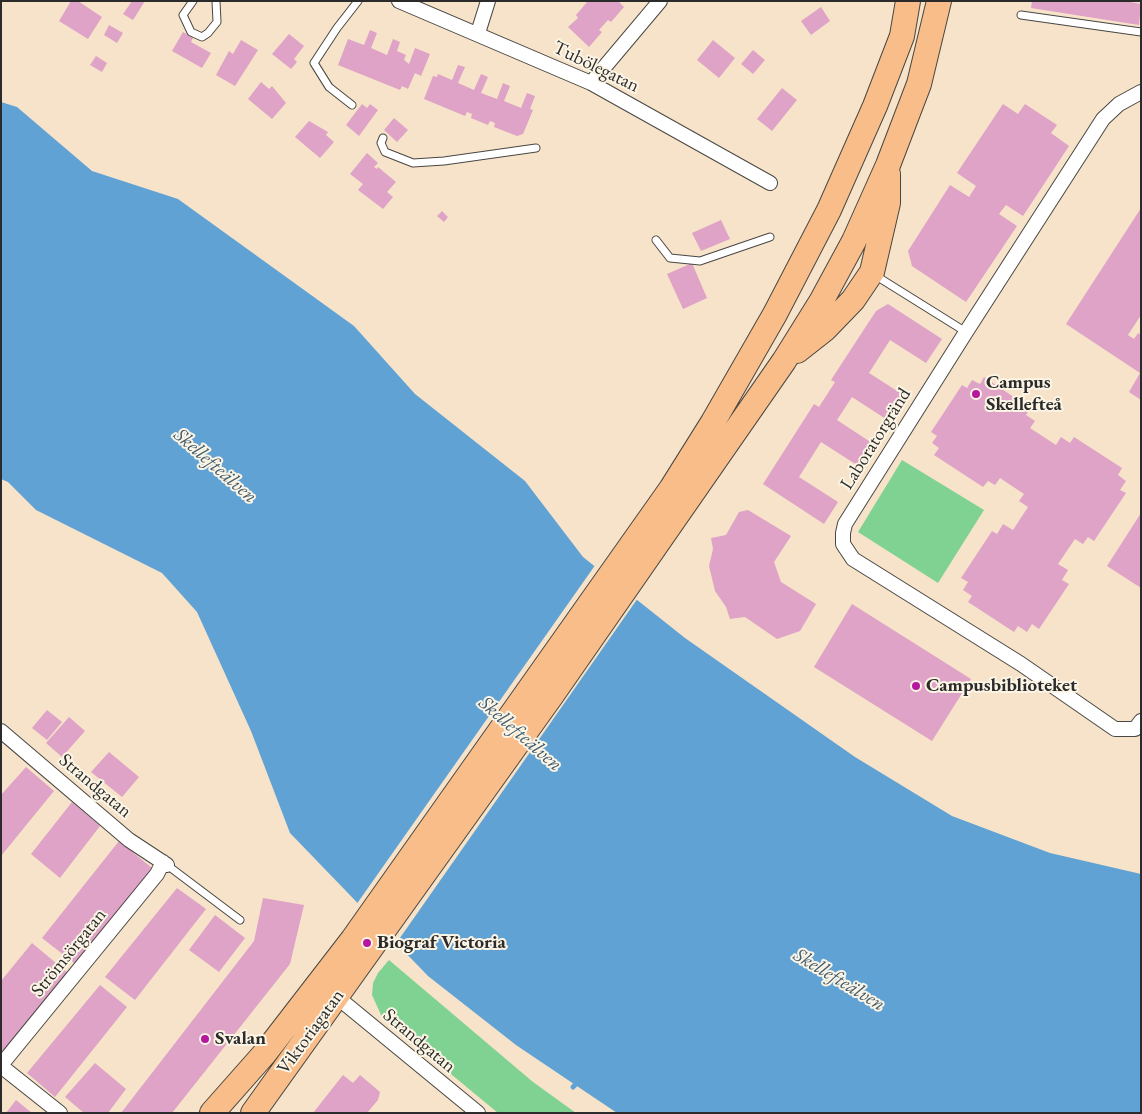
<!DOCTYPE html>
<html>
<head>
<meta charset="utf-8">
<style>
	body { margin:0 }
	#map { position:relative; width:1142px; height:1114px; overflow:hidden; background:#f6e3c9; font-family:"EB Garamond",serif }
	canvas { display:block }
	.frame { position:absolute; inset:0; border:2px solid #2b2b2b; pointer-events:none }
</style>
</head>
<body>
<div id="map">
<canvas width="1142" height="1114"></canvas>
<div class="frame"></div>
</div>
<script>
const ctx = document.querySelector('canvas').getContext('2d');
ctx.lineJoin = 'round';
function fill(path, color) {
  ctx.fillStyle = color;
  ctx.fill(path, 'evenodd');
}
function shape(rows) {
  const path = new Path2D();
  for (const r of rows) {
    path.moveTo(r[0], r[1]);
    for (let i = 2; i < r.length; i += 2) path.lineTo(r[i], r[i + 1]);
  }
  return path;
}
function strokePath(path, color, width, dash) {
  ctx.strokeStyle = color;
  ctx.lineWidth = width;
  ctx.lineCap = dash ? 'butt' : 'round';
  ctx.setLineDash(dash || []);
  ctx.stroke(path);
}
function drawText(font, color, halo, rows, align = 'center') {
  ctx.font = font + ' "EB Garamond",serif';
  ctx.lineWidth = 4;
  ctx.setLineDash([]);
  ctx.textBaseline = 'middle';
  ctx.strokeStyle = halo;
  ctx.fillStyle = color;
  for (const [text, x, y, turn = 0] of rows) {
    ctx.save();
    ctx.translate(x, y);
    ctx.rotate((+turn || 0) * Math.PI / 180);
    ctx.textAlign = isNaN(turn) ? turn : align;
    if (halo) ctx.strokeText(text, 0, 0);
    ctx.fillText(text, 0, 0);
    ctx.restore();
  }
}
const green = shape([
	[902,460,984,510,938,583,858,532],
	[389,960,533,1082,576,1113,498,1113,382,1017,372,995,373,983,378,973]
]);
const water = shape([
	[1,102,17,107,92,171,178,199,354,326,415,394,525,481,583,557,685,638,855,757,952,816,1050,853,1141,874,1141,1113,617,1113,516,1045,428,976,290,833,251,731,197,612,162,573,36,510,8,482,1,479]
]);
const pier = shape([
	[596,564,638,598,395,945,356,905]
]);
const stream = shape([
	[573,1087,575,1085]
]);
const building = shape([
	[71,1,78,1,102,17,88,39,59,21],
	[132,1,145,1,133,20,123,14],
	[588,1,618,1,624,7,611,22,608,20,599,30,602,32,589,47,568,27,578,18,576,15],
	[1032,1,1125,1,1141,4,1139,25,1031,8],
	[821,7,830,21,811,35,801,21],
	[109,25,123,33,117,43,104,35],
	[370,30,377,33,371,48,387,55,393,39,400,42,397,51,406,55,404,60,409,64,415,48,430,54,421,76,415,73,408,89,402,86,400,90,338,65,348,39,364,45],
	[183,32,193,38,191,42,211,53,202,68,172,51],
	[289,34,304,46,294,59,297,62,291,69,272,54],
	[241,40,258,50,235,86,216,75,229,51,233,54],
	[713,40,735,58,719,78,697,60],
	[753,50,765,60,753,74,741,64],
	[96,56,107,63,102,72,90,65],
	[458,65,465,67,458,83,474,90,481,74,488,77,481,93,497,99,503,83,510,86,504,101,521,108,527,93,535,96,530,109,533,110,523,134,517,136,494,127,495,123,490,121,488,125,471,118,472,114,467,112,465,116,424,99,433,76,437,77,438,74,452,80],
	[261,82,269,89,272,86,286,103,272,119,248,99],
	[782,88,797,100,772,131,757,119],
	[362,104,367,108,370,104,378,110,359,136,346,125],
	[1003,104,1018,114,1025,104,1057,125,1051,133,1069,146,1023,216,1006,205,999,214,1017,226,966,302,912,266,908,251,950,185,969,197,976,186,957,173],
	[394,118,408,130,397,142,384,130],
	[309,121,328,132,326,135,334,142,320,158,295,137],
	[367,153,378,163,374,167,377,169,378,167,396,182,387,192,393,197,383,209,358,190,363,184,350,174],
	[1141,208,1141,315,1128,335,1134,339,1138,333,1141,335,1141,400,1129,392,1140,373,1066,324],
	[442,211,448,217,444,222,437,216],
	[721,220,730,239,701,251,692,233],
	[692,263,707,298,683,309,667,274],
	[888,304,942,339,926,363,890,340,869,373,905,396,889,421,852,397,837,420,875,445,860,467,821,442,799,477,838,502,824,524,763,484,814,404,819,407,835,382,831,380,876,311],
	[984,377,1030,408,1026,415,1035,421,1030,428,1056,445,1061,437,1070,443,1074,437,1122,468,1118,475,1126,481,1120,490,1126,493,1094,541,1088,537,1083,544,1075,539,1058,564,1068,570,1062,580,1069,584,1039,629,1032,624,1027,632,1018,626,1014,632,968,602,972,596,963,590,968,582,961,578,992,531,997,534,1003,524,1013,530,1028,507,1019,501,1024,494,1000,478,995,485,988,481,983,487,934,455,939,448,932,443,937,436,931,432,962,385,967,388,972,380,980,384],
	[748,510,791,536,774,562,781,582,816,604,800,631,777,639,745,617,730,619,726,607,715,591,709,566,713,549,711,538,726,535,739,512],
	[1141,513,1141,588,1107,566],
	[852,604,971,679,932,741,814,667],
	[47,710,62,722,47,740,32,728],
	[69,717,85,731,62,757,46,743],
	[109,752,139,777,122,797,91,772],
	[26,767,54,791,1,856,1,795],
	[72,802,100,826,60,878,31,854],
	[119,841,152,868,78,966,42,938],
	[177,888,206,909,135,1000,105,977],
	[263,898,304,905,290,964,172,1113,121,1113,254,941],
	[215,915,245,938,219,972,189,950],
	[32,943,68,973,4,1051,1,1048,1,981],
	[100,985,127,1007,55,1097,27,1073],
	[95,1063,126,1089,108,1113,84,1113,65,1097],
	[343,1075,353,1083,360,1075,380,1092,378,1100,367,1113,313,1113],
	[16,1100,32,1113,6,1113]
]);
const lane = shape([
	[193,1,183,15,191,32,202,37,208,33,217,22,216,1],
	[1021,15,1141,32],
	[352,105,329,87,314,63,337,28,358,1],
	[383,138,381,143,385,152,413,163,444,161,536,148],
	[656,240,670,258,700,261,770,237],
	[873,274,966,332],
	[167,865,240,920]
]);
const street = shape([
	[399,1,591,83,770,183],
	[478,33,488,1],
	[591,83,660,1],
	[1141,92,1119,104,1103,119,966,332,845,524,843,533,843,544,853,559,1021,664,1115,729,1135,729,1141,721],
	[1,731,129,840,167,865],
	[337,997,478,1113],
	[1,1065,157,874,163,862],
	[1,1066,60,1113]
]);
const highway = shape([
	[797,351,825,329,853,300,872,272,888,203,888,174],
	[212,1113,265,1053,353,939,671,489,713,422,775,314,829,210,875,106,902,36,908,1],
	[253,1113,552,695,784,361,822,300,854,241,888,165,919,84,939,1]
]);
const markers = [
	[976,394,5,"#b5179e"],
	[916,686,5,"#b5179e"],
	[367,943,5,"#b5179e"],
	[205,1039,5,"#b5179e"]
];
const streetNames = [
	["Tubölegatan",596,67,26],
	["Laboratorgränd",876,439,-58],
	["Strandgatan",95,786,40],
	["Strömsörgatan",69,953,-51],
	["Viktoriagatan",311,1032,-54],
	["Strandgatan",419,1041,40]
];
const poiNames = [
	["Campus",986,383],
	["Skellefteå",986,405],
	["Campusbiblioteket",926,686],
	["Biograf Victoria",377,943],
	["Svalan",215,1039]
];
const waterNames = [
	["Skellefteälven",215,466,41],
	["Skellefteälven",520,734,41],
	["Skellefteälven",839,980,31]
];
fill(green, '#80d293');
fill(water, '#61a2d4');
fill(pier, '#f6e3c9');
strokePath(stream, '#61a2d4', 5);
fill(building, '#dea3c6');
strokePath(lane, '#494743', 9);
strokePath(street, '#494743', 16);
strokePath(highway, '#494743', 26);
strokePath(lane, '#fff', 7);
strokePath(street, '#fff', 14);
strokePath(highway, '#f8bd89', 24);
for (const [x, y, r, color] of markers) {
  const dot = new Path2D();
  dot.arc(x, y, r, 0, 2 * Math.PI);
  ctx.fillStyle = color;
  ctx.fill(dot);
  strokePath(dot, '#fcf5e5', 2);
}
drawText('19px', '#2b2b2b', '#fcf5e5', streetNames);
drawText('bold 19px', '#2b2b2b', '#fcf5e5', poiNames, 'left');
drawText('italic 20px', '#415b6f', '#fcf5e5', waterNames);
</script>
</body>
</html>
